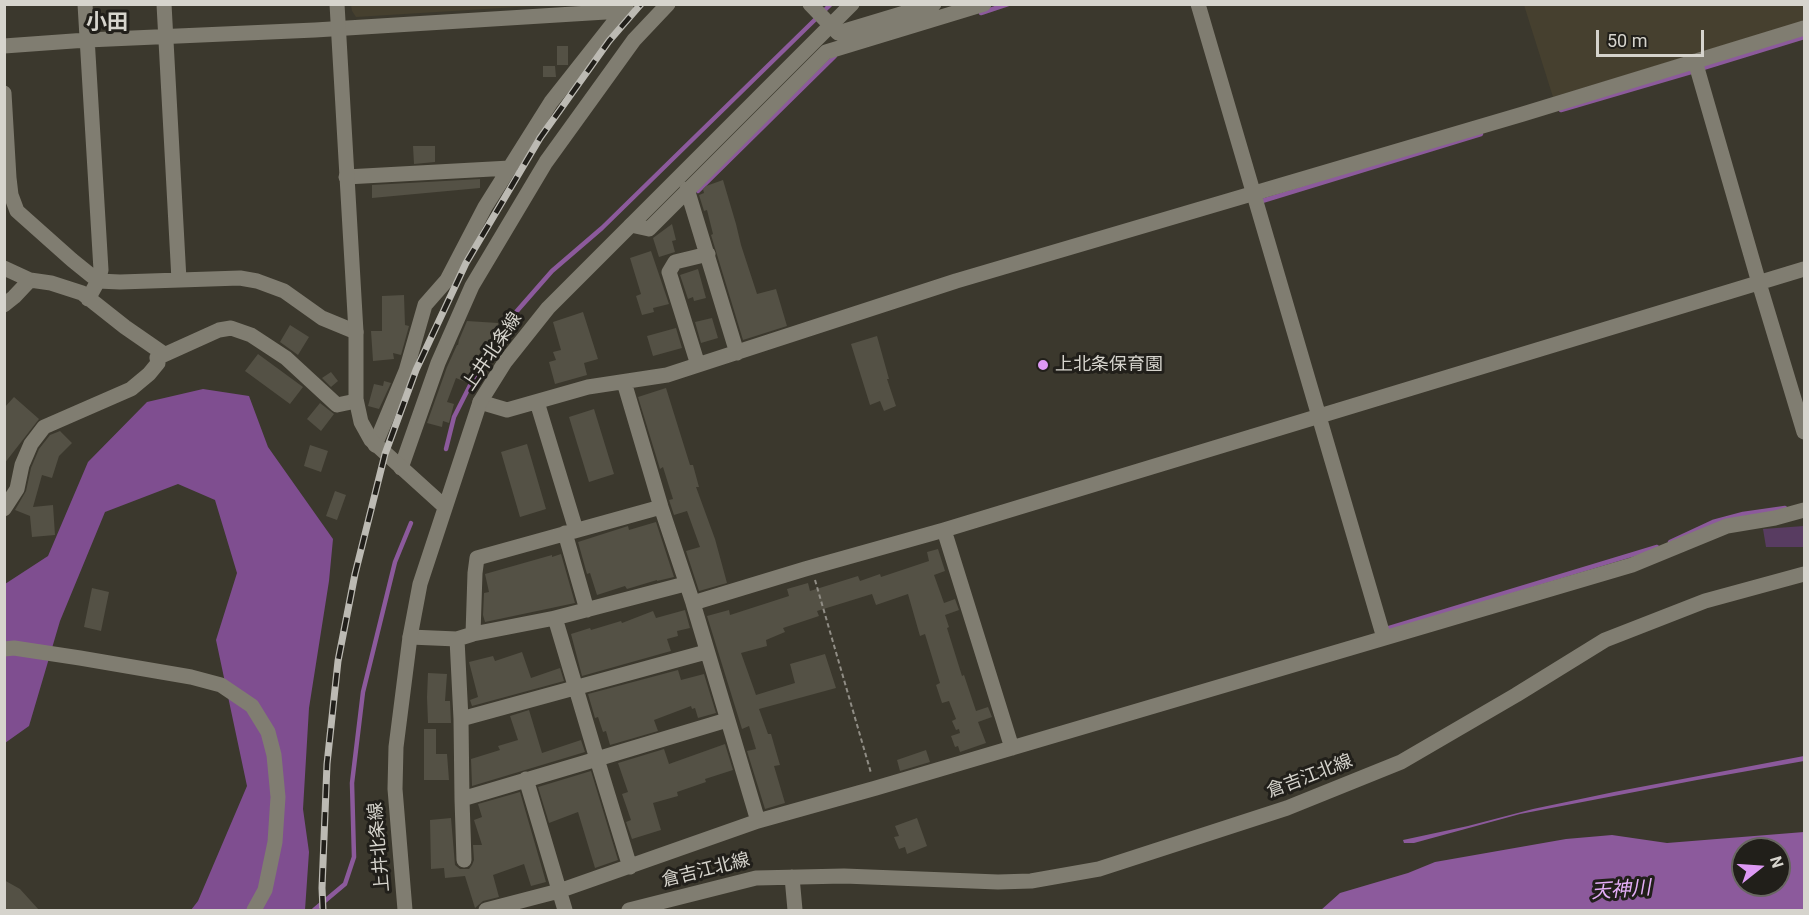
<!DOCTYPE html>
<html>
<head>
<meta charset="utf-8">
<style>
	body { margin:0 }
	#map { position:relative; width:1809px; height:915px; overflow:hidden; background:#3b382d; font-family:Roboto,sans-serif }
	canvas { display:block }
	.frame { position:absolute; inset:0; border:6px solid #d6d4cd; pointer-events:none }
	.north { position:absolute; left:1731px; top:837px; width:60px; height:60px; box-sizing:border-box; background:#211f1a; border:2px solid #696762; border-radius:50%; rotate:73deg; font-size:16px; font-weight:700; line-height:24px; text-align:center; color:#d6d4cd }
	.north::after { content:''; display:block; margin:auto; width:21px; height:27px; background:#dd99f4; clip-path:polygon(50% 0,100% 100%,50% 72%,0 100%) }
	.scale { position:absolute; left:1596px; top:30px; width:108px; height:27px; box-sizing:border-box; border:3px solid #d6d4cd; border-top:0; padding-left:8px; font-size:18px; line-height:21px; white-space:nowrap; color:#d6d4cd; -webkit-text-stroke:4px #211f1a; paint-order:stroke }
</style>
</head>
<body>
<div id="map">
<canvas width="1809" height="915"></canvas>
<div class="frame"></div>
<div class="north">N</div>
<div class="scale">50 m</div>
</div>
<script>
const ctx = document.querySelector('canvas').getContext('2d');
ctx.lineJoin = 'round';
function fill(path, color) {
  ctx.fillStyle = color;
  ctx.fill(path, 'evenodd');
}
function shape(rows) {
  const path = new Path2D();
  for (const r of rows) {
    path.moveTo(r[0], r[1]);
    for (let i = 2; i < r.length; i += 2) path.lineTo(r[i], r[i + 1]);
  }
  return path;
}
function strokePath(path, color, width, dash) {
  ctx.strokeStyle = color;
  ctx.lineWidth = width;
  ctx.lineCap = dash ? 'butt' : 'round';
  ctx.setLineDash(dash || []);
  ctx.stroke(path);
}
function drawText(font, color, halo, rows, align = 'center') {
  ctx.font = font + ' Roboto,"Noto Sans JP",sans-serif';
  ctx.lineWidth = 6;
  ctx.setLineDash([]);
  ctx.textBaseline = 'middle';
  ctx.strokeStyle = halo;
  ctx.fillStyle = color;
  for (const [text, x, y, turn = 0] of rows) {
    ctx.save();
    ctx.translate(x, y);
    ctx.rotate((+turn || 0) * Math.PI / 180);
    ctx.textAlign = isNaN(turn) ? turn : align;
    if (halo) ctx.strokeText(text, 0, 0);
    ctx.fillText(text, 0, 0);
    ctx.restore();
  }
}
const built = shape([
	[351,5,351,4,550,5,356,17,352,11],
	[1524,5,1804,5,1804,21,1553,97]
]);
const green = shape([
	[1804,526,1804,547,1766,547,1763,529]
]);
const forest = shape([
	[203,389,249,396,268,447,333,539,329,581,309,708,303,809,309,852,305,910,191,910,198,901,247,786,216,640,237,573,215,500,178,484,105,512,60,621,29,726,5,743,5,584,48,556,88,462,147,402]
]);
const water = shape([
	[1804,756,1804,761,1697,780,1520,814,1414,843,1404,843,1403,840,1468,826,1533,809,1614,792],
	[1804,832,1804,910,1321,910,1340,893,1408,873,1435,862,1566,839,1612,835,1667,843],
	[1743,849,1779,849,1779,885,1743,885]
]);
const stream = shape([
	[981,13,1008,4],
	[1703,68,1804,37],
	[1561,110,1691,72],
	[698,191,835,56],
	[1262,201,1481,134],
	[446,449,454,417,495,336,552,271,602,228,831,4],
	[1670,542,1713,522,1743,514,1785,508],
	[1386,629,1657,547],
	[314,910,345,884,354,857,352,783,363,692,395,562,411,523]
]);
const building = shape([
	[557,46,568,46,568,65,557,65],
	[543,66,555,66,556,77,543,77],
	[413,146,435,146,435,162,414,164],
	[480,179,480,188,372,198,372,185],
	[723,180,736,224,741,245,757,294,776,289,787,326,743,340,711,235,713,234,707,210,704,211,699,195,704,193,703,189,706,186],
	[672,224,676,240,672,241,675,252,659,257,653,238],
	[651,251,669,304,653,308,654,312,642,315,636,296,641,294,630,258],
	[698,269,706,298,694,301,693,297,688,299,680,275],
	[404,295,405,325,409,326,401,355,393,353,394,359,373,361,371,331,382,331,382,296],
	[583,312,598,359,584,363,587,375,555,384,549,362,556,360,553,352,561,350,553,322],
	[712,318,718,338,701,343,695,322],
	[467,321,498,323,497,338,493,338,493,343,484,343,468,383,456,378,447,402,454,404,449,423,443,421,442,427,427,423,447,367,457,345,458,345,459,340],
	[290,325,309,337,298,355,280,342],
	[676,328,682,348,653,356,647,336],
	[877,336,889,379,887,379,896,406,884,411,880,401,870,405,851,344],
	[258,354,303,387,290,404,245,371],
	[331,372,338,381,331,387,322,378],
	[384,381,391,383,379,409,368,406,374,384,383,386],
	[666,388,690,465,693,465,699,487,696,487,715,539,727,583,699,591,686,551,700,547,687,511,674,515,669,500,673,499,663,467,660,469,638,397],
	[14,397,39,419,4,464,4,408],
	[320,403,334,414,321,431,307,419],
	[594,409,614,474,589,482,569,417],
	[60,431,72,443,59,456,52,478,42,475,33,507,53,505,55,535,32,537,30,516,15,510,26,491,31,468,39,449,50,435],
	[527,444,546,509,520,517,501,452],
	[310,445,328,451,321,472,304,466],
	[335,491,346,495,337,520,326,516],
	[656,522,674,577,657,581,657,580,627,589,625,586,597,595,590,573,587,574,578,542,628,526,629,530],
	[938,549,945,571,934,575,944,603,955,599,959,610,945,615,949,627,947,628,962,676,964,675,976,711,988,707,992,717,978,722,986,743,960,752,958,746,955,747,951,736,960,733,959,729,956,730,952,721,956,719,949,701,942,703,936,685,940,683,925,634,920,636,908,594,876,605,872,594,817,611,819,616,783,628,785,632,766,640,767,646,741,653,756,695,795,683,790,664,825,654,836,688,759,709,768,734,771,734,780,765,774,766,785,803,765,809,747,751,756,749,749,726,742,729,707,616,729,610,730,615,789,596,787,589,808,583,810,591,858,576,860,581,880,574,881,577,929,561,927,552],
	[561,554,575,603,485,622,483,615,484,593,489,592,485,574,552,555,552,557],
	[92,588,109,592,101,631,84,627],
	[685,610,690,628,677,631,678,636,667,639,671,651,582,676,571,634,590,628,591,630,621,621,622,623,653,611,656,618],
	[522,652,531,678,560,668,564,681,472,706,470,700,478,697,469,662,493,656,495,661],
	[678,670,681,680,704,674,716,713,698,718,695,708,692,709,691,706,654,720,658,731,610,745,606,731,603,732,598,717,595,718,588,694],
	[428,673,447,674,445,701,450,701,451,723,428,723,427,697],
	[529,710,542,753,581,740,585,752,472,786,471,759,500,750,498,746,518,740,510,716],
	[424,729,436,729,436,754,447,754,449,780,424,780],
	[725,744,733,770,705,779,706,782,677,792,678,796,653,803,661,830,632,839,626,822,631,820,622,794,628,792,618,763,664,749,669,764],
	[926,750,930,762,900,771,897,760],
	[591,771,618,860,595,868,578,812,549,823,538,787],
	[520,792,546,882,531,886,524,864,493,875,499,897,483,901,475,908,465,876,445,878,444,868,431,869,430,820,451,818,455,865,460,869,469,869,472,865,474,860,473,845,482,845,474,820,482,817,478,804],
	[917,818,927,846,907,854,905,847,899,849,894,837,899,836,895,826],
	[4,880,20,889,39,910,4,910]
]);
const path = shape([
	[815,580,871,773]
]);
const street = shape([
	[85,4,101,270,98,281,88,299],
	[164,4,179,280],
	[810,4,838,33,934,4],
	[1198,4,1384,638],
	[4,46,87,40,315,30,622,11],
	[1695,61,1759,283,1804,432],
	[4,93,9,178,11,195,17,211,72,260,98,281,120,282,240,278,257,281,284,291,322,318,356,332],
	[346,177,510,168],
	[687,189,737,353],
	[631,225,649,229,826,52,984,4],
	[4,268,30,280,51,283,82,293,125,327,164,354],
	[4,305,14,297,30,280],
	[698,365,669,272,675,262,708,254],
	[624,382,661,507,693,603,758,821],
	[480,402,507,410,588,387,667,375,956,281,1523,114,1804,28],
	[537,402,576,530],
	[375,445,406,371,425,305,447,280,485,207,551,102,626,7],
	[401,468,438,363,472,286,546,162,634,40,668,4],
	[4,509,17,489,22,465,31,444,44,427,131,389,149,374,158,363,157,358,219,330,231,328,251,335,286,358,337,405,356,401],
	[944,530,1012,748],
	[565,533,587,610],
	[693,603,805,569,944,530,1804,269],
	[473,634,475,573,477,558,661,507],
	[410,637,457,639,473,634,555,618,685,584],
	[457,639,461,719,462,799,597,759,555,618],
	[461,719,706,652],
	[526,779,565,910],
	[462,799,464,860],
	[630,867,597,759,727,720],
	[486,910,559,891,758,821,876,788,1632,565,1727,526,1775,518,1804,510]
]);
const secondary = shape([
	[337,4,356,332,356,399,361,422,371,440,445,507],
	[4,649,14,648,80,658,191,677,221,685,252,706,268,732,274,755,278,797,275,842,265,890,254,910],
	[792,877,795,910],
	[405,910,395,789,396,747,410,637,420,584,480,402,505,362,548,308,852,4],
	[629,910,756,878,844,876,998,882,1031,881,1099,869,1287,808,1401,762,1516,695,1605,640,1705,601,1804,574]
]);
const rail = shape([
	[323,910,322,888,327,764,338,661,355,574,385,454,416,370,466,263,540,138,609,41,641,4]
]);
const markers = [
	[1043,365,6,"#dd99f4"]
];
const streetNames = [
	["上井北条線",493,352,-56],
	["倉吉江北線",1310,777,-21],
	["上井北条線",380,847,-95],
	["倉吉江北線",706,871,-14]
];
const poiNames = [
	["上北条保育園",1055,365]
];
const waterNames = [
	["天神川",1621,891,-4]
];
const quarterNames = [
	["小田",107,24]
];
fill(built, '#46402f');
fill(green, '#583c61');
fill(forest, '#7f4e90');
fill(water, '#8c5a9c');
strokePath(stream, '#8c5a9c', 4.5);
fill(building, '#545145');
strokePath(path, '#908d85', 2, [4.5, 3]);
strokePath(street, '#807d71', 15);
strokePath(secondary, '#807d71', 15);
strokePath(rail, '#bcbab3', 7);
strokePath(rail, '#211f1a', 4.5, [14]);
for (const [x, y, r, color] of markers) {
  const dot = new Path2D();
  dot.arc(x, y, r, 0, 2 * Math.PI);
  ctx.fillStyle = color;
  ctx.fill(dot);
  strokePath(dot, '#211f1a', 2);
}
drawText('18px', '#d6d4cd', '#211f1a', streetNames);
drawText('18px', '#d6d4cd', '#211f1a', poiNames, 'left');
drawText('italic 20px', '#e4aef7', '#211f1a', waterNames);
drawText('bold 21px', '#d6d4cd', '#211f1a', quarterNames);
</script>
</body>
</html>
